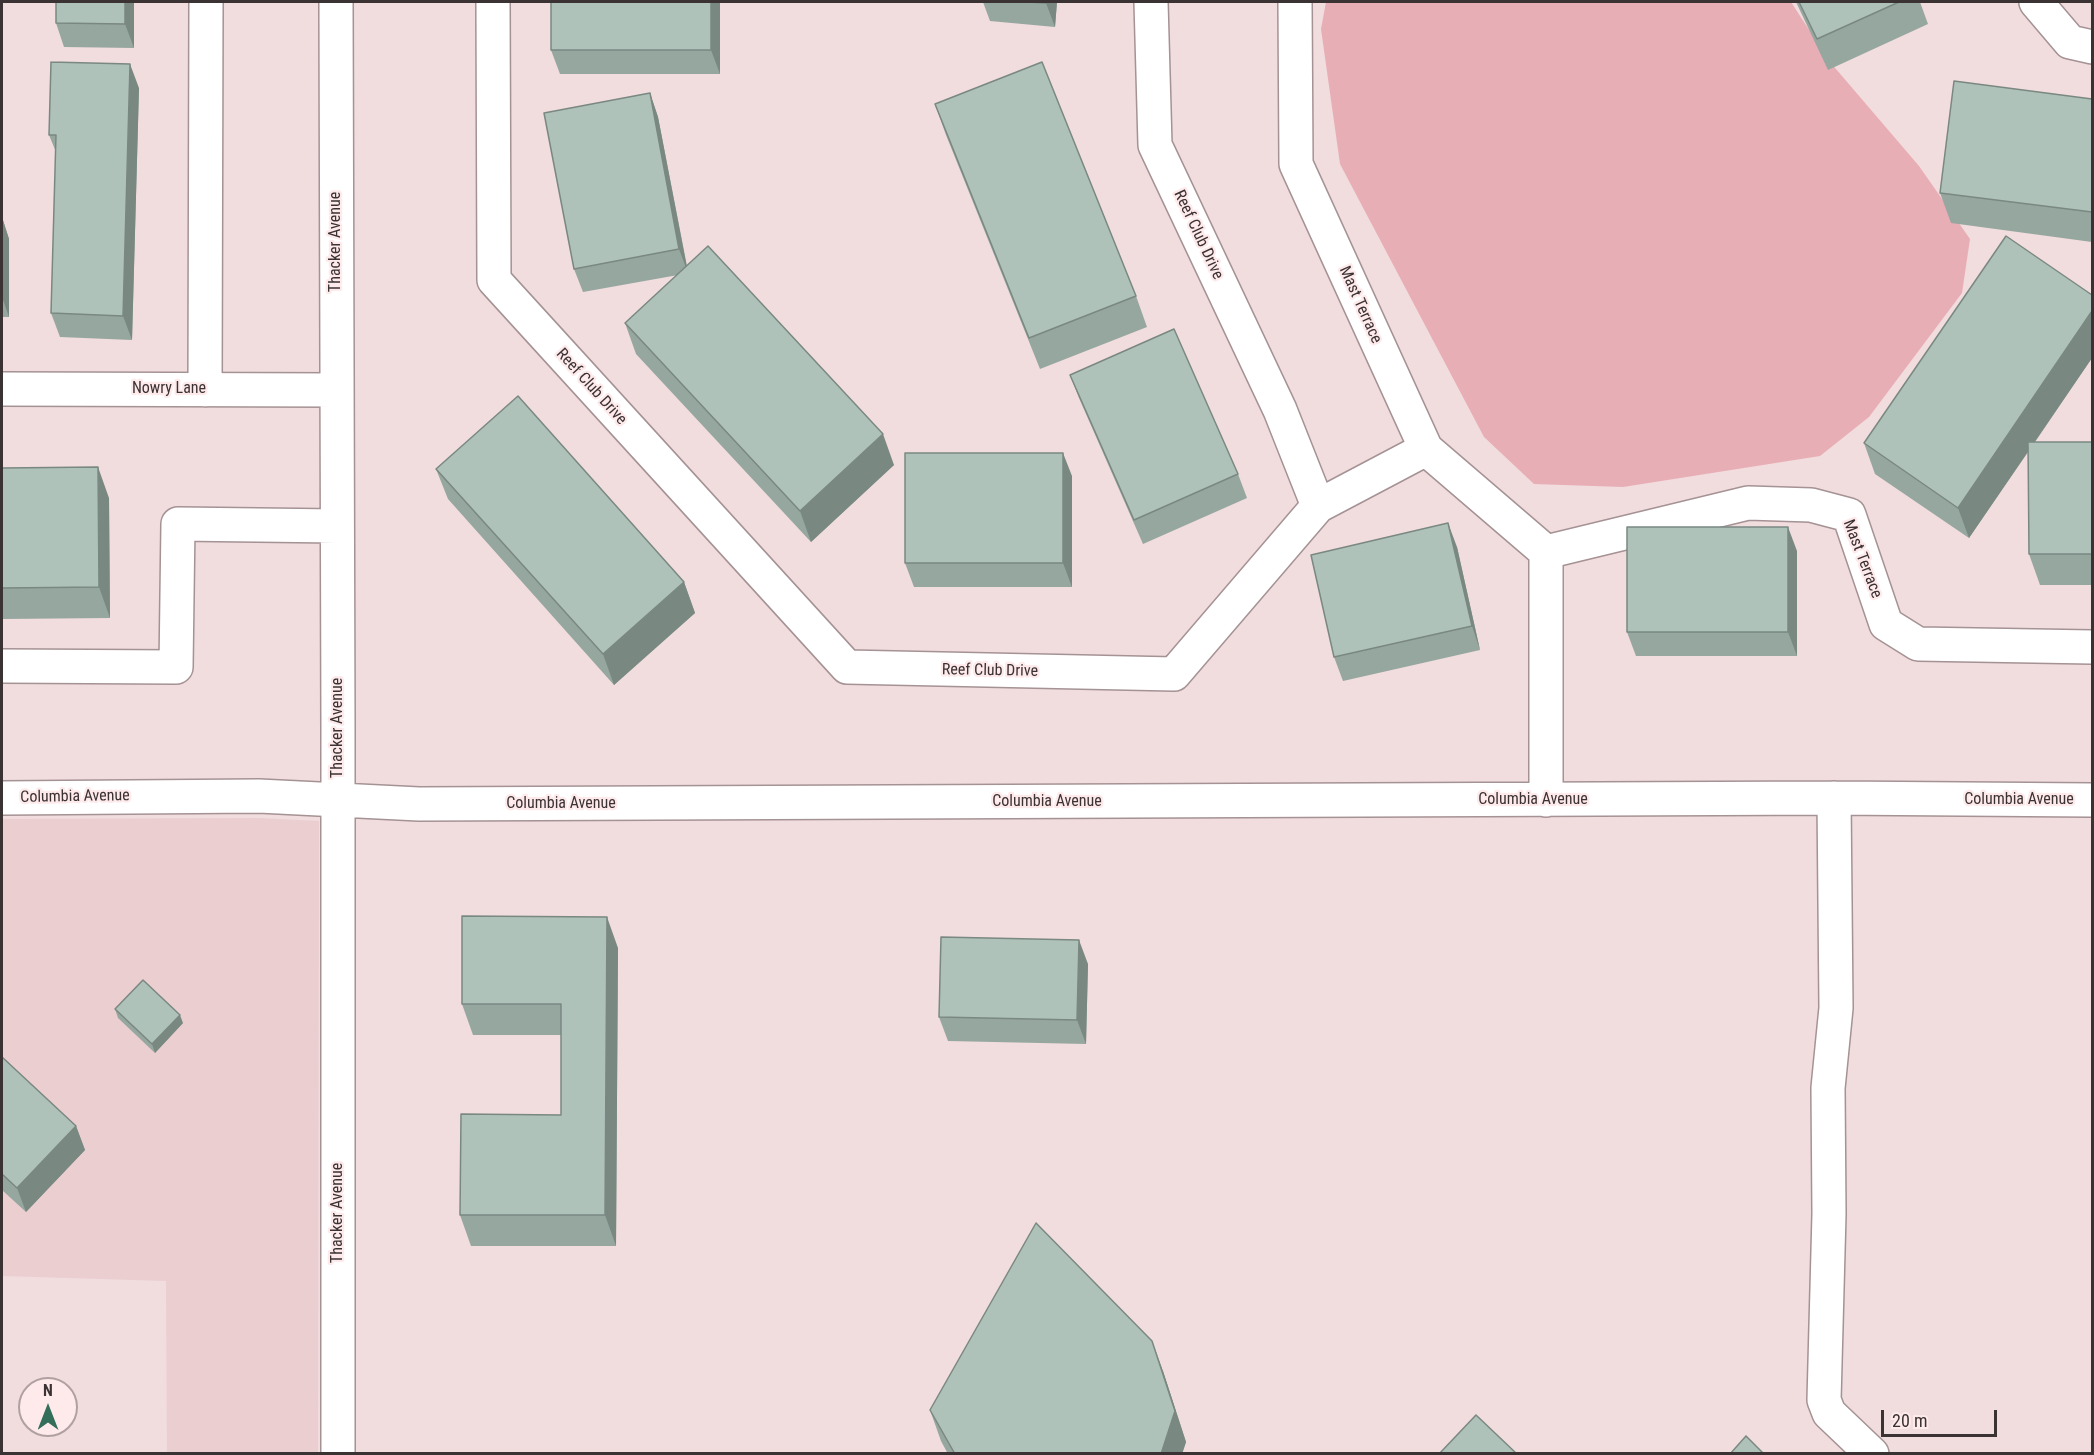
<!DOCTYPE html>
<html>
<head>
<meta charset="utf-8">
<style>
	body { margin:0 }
	#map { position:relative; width:2094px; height:1455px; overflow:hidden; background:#f1dcde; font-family:"Roboto Condensed",sans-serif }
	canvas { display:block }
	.frame { position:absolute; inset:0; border:3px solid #3a3233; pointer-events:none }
	.north { position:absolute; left:18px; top:1377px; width:60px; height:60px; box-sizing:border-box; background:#fee9eb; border:2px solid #b0a0a1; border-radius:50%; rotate:0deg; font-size:16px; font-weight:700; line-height:24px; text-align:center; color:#3a3233 }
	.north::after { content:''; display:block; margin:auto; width:21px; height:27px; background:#326e5a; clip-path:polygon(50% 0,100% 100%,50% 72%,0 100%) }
	.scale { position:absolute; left:1881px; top:1410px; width:116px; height:27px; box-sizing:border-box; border:3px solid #3a3233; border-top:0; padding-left:8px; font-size:18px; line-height:21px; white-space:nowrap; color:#3a3233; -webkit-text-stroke:4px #fee9eb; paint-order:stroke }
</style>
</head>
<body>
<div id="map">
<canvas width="2094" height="1455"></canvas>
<div class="frame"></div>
<div class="north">N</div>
<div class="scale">20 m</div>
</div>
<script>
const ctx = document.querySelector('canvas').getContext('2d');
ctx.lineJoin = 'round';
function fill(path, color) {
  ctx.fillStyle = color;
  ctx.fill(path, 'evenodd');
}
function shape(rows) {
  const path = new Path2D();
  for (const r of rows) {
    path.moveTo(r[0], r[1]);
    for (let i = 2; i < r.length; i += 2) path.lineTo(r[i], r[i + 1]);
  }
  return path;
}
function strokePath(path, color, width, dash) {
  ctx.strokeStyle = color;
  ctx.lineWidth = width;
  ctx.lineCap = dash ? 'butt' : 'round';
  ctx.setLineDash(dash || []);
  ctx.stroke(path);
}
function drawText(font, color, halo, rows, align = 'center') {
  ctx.font = font + ' "Roboto Condensed",sans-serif';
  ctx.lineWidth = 4.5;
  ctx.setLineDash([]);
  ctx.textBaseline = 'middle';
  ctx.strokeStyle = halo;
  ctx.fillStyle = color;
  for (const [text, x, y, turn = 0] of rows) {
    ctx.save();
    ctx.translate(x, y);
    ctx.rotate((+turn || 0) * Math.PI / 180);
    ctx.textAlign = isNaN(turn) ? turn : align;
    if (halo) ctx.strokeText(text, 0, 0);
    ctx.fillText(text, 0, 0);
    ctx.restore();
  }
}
const built = shape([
	[258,818,319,821,318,1453,167,1453,166,1281,2,1276,2,819]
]);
const green = shape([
	[1326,2,1791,2,1830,62,1919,166,1970,239,1962,293,1869,417,1820,456,1623,487,1534,484,1484,437,1340,164,1321,29]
]);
const minor = shape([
	[336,2,338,727,338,1454],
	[493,2,494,280,847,667,1174,674,1318,506,1280,410,1155,145,1151,2],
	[1295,2,1296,164,1426,449,1546,552],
	[2036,2,2070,42,2092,47],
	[2,389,337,390],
	[205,390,206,2],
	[1318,506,1426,449],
	[2,666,176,667,178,524,337,526],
	[2,798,259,796,419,804,1834,798,2092,800],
	[1834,798,1836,1008,1828,1088,1829,1214,1824,1400,1829,1413,1872,1454],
	[1546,800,1546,552,1748,503,1811,505,1849,515,1886,624,1918,644,2092,647]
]);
const wall = shape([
	[134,2,134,48,64,47,56,23],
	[720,2,720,74,560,74,551,50],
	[983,2,1057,2,1055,27,990,21],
	[1796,2,1920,2,1928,24,1828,70],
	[139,88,132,340,60,337,51,313,56,152,49,135],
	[650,93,658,117,687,266,894,465,811,542,636,354,625,323,678,275,583,292,574,269],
	[2092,99,2092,242,1951,223,1940,193],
	[935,104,1136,296,1147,327,1040,369,946,135],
	[2,217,9,239,9,317,2,317],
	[2092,358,2035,442,2092,442,2092,585,2040,585,2029,554,2028,452,1969,538,1875,474,1864,443],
	[1070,375,1238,474,1247,498,1143,544,1079,398],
	[2,468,109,498,110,618,2,619],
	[436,469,684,582,695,613,614,685,448,499],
	[1072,476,1072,587,914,587,905,563],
	[1457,547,1480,650,1343,681,1334,657],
	[1797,551,1797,656,1636,656,1627,632],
	[618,948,616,1246,471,1246,460,1215,561,1115,561,1035,473,1035,462,1004],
	[1088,964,1086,1044,948,1041,939,1017],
	[115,1009,183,1023,155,1053,118,1018],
	[2,1057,76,1126,85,1150,26,1212,2,1190],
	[1163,1371,1186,1442,1182,1454,948,1454,941,1441,930,1410]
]);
const shadedWall = shape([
	[125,2,134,2,134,48,125,24],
	[711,2,720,2,720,74,711,50],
	[1046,2,1057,2,1055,27,1046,3],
	[130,64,139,88,132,340,123,316],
	[650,93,658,117,688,273,679,249],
	[2,217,9,239,9,317,2,297],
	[2092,311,2092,358,1969,538,1958,508],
	[883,434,894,465,811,542,800,511],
	[1063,453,1072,476,1072,587,1063,563],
	[98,467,109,498,110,618,99,587],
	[1448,523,1457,547,1480,650,1472,626],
	[1788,527,1797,551,1797,656,1788,632],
	[684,582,695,613,614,685,603,654],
	[607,917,618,948,616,1246,605,1215],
	[1079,940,1088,964,1086,1044,1077,1020],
	[180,1015,183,1023,155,1053,152,1044],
	[76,1126,85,1150,26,1212,17,1188],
	[1152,1341,1163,1371,1186,1442,1182,1454,1161,1454]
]);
const building = shape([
	[56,2,125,2,125,24,56,23,56,2],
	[551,2,711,2,711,50,551,50,551,2],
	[1027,2,1046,2,1046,3,1027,2],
	[1799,2,1899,2,1817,39,1799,2],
	[51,62,130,64,123,316,51,313,56,135,49,135,51,62],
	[1042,62,1136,296,1029,338,935,104,1042,62],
	[1954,81,2092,99,2092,212,1940,193,1954,81],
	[650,93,679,249,574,269,544,113,650,93],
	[2006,236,2092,295,2092,311,1958,508,1864,443,2006,236],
	[708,246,883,434,800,511,625,323,708,246],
	[1174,329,1238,474,1134,520,1070,375,1174,329],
	[518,396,684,582,603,654,436,469,518,396],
	[2028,442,2092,442,2092,554,2029,554,2028,442],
	[905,453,1063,453,1063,563,905,563,905,453],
	[98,467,99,587,2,588,2,468,98,467],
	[1448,523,1472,626,1334,657,1311,555,1448,523],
	[1627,527,1788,527,1788,632,1627,632,1627,527],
	[462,916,607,917,605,1215,460,1215,461,1114,561,1115,561,1004,462,1004,462,916],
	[941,937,1079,940,1077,1020,939,1017,941,937],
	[143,980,180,1015,152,1044,115,1009,143,980],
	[2,1057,76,1126,17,1188,2,1174,2,1057],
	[1036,1223,1152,1341,1175,1411,1161,1454,955,1454,930,1410,1036,1223],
	[1476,1415,1517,1454,1439,1454,1476,1415],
	[1746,1436,1764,1454,1730,1454,1746,1436]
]);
const streetNames = [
	["Reef Club Drive",1198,235,65],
	["Thacker Avenue",336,242,-90],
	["Mast Terrace",1360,305,66],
	["Reef Club Drive",591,387,48],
	["Nowry Lane",169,389],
	["Mast Terrace",1862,559,69],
	["Reef Club Drive",990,671,1],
	["Thacker Avenue",338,728,-90],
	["Columbia Avenue",75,797,-1],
	["Columbia Avenue",1533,800],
	["Columbia Avenue",2019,800],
	["Columbia Avenue",1047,802],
	["Columbia Avenue",561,804],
	["Thacker Avenue",338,1213,-90]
];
fill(built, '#ebced0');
fill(green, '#e8aeb5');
strokePath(minor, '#a59294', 36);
strokePath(minor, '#fff', 33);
fill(wall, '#96a7a0');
fill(shadedWall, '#7a8882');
fill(building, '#afc2ba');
strokePath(building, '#7a8882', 1.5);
drawText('16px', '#3a3233', '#fee9eb', streetNames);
</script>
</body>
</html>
